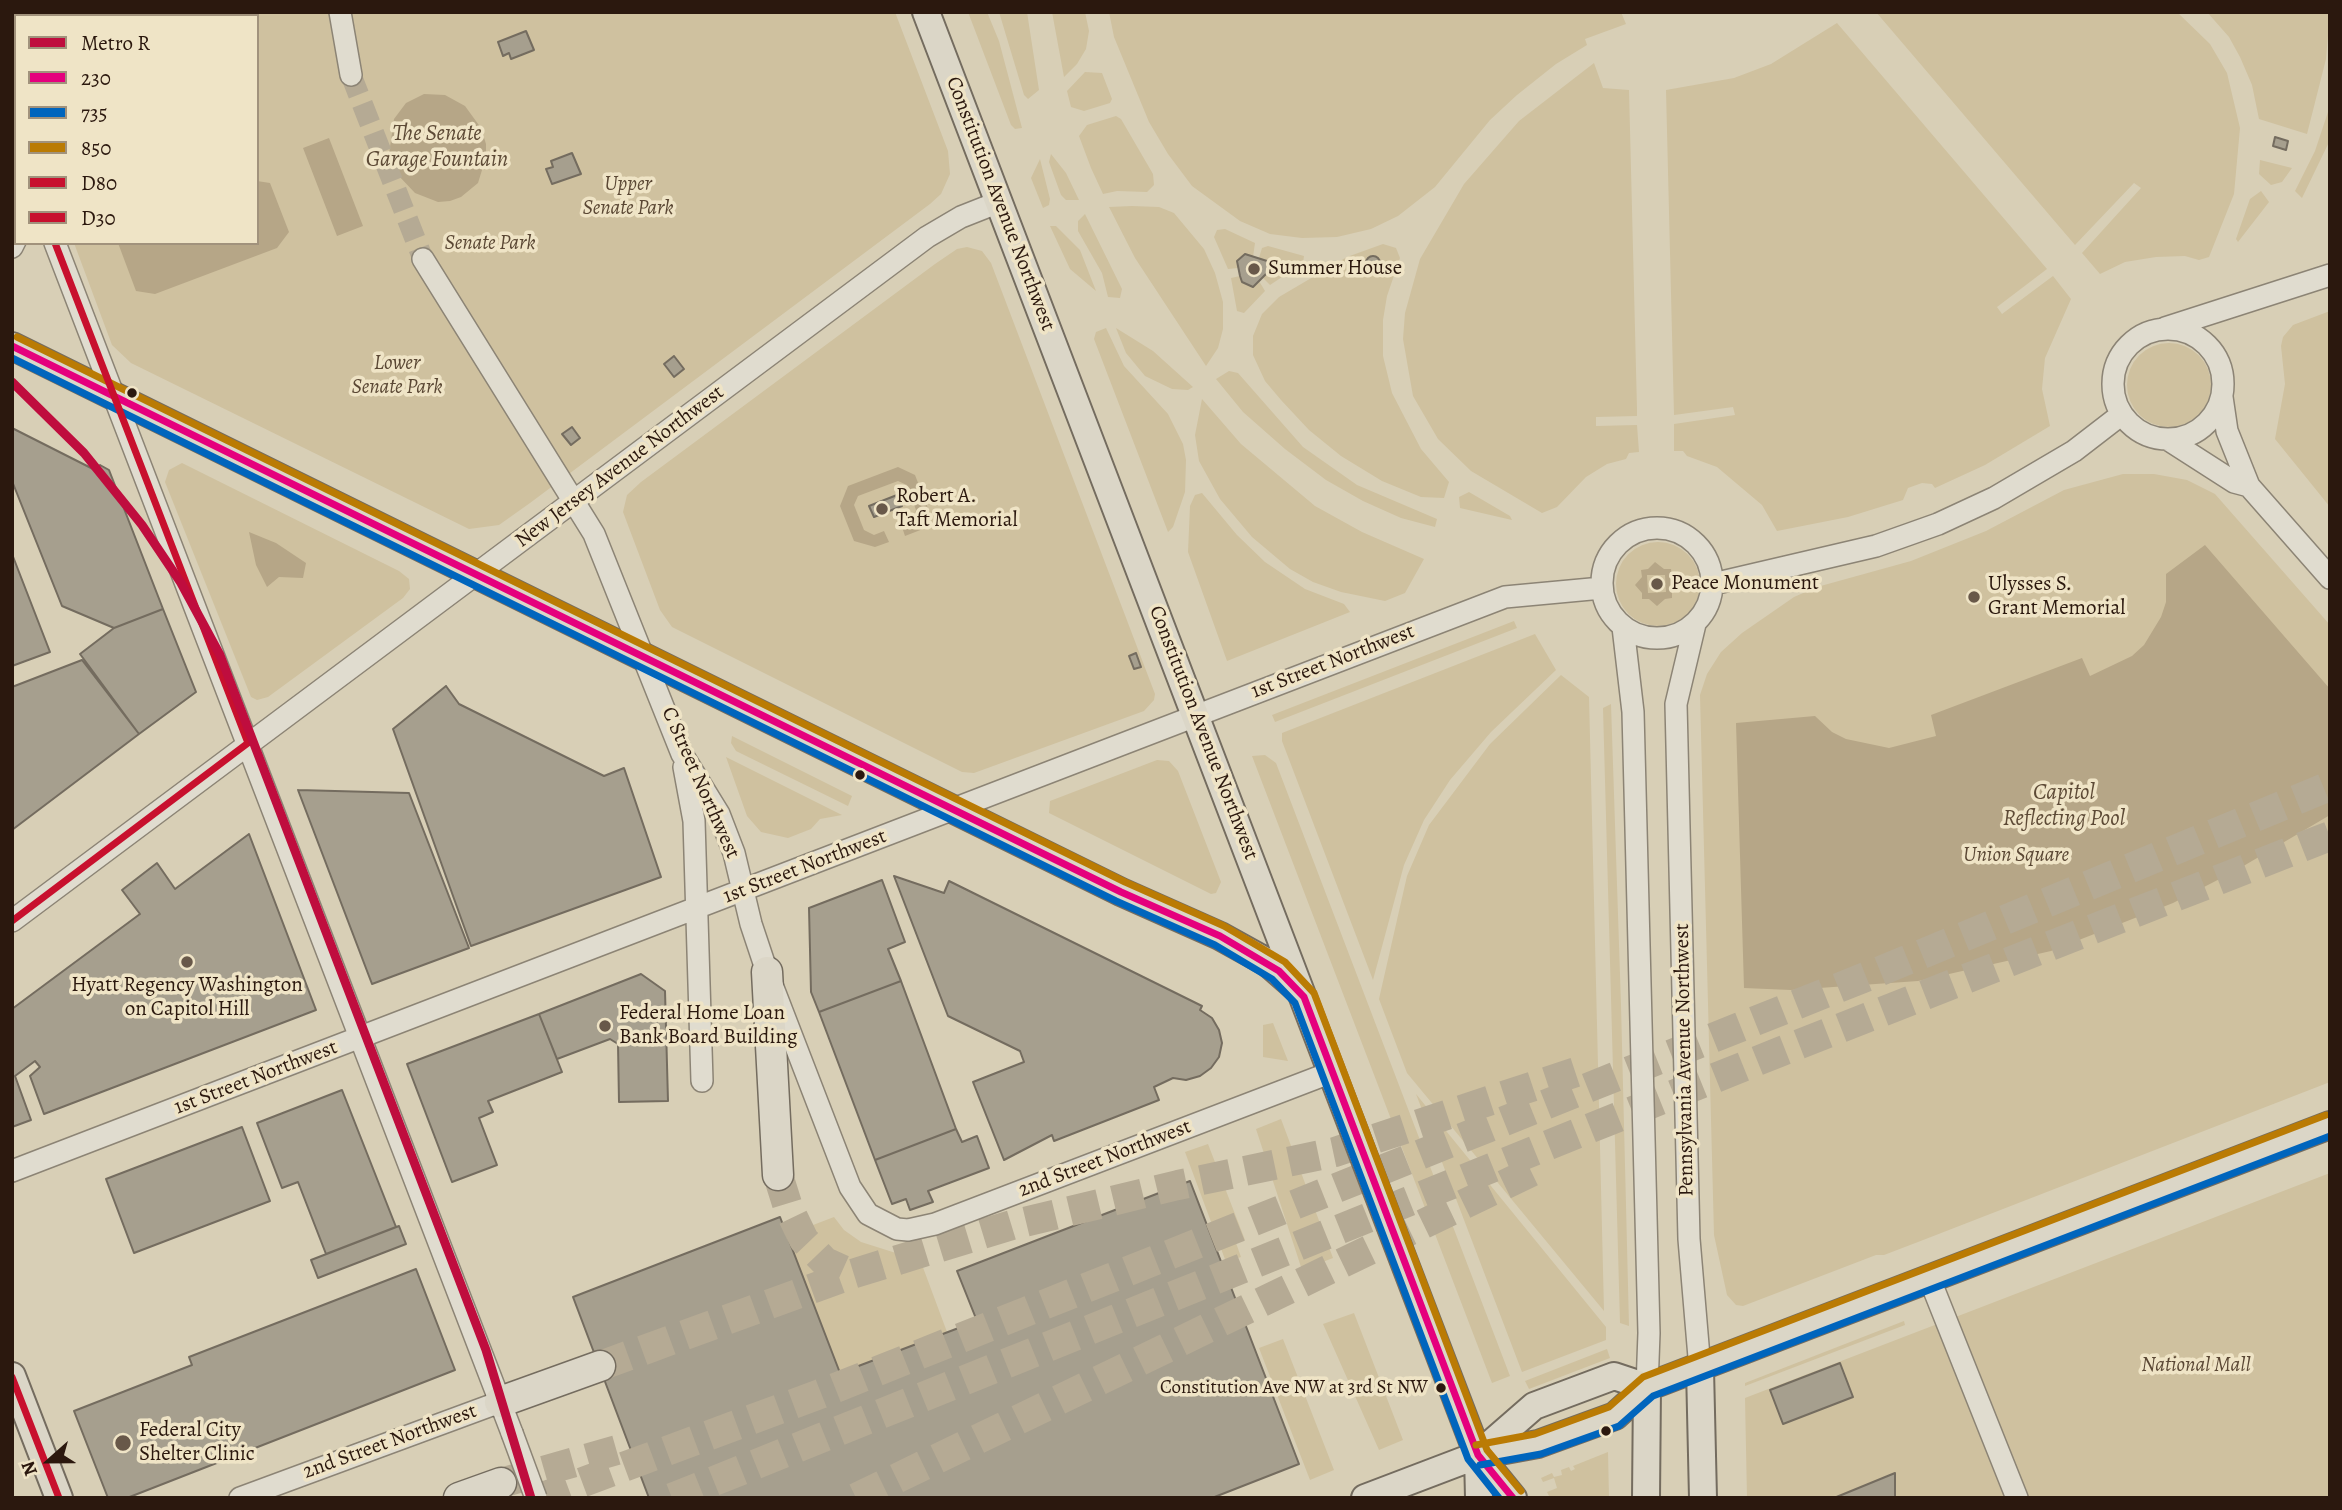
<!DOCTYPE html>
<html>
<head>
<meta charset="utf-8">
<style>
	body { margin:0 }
	#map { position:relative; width:2342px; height:1510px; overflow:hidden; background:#d8cfb6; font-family:Alegreya,serif }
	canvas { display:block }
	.frame { position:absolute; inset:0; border:14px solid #2b180e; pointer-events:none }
	.legend { position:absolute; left:14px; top:14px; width:245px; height:231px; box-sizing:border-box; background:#efe4c6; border:2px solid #a1927c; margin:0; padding:9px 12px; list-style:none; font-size:21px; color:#2b180e }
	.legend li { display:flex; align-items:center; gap:14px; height:35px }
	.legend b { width:35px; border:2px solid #a1927c }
	.north { position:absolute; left:14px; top:1426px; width:70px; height:70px; -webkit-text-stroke:5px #efe4c6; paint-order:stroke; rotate:249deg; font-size:19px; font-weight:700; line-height:28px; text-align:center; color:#2b180e }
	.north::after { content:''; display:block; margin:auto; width:24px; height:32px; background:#2b180e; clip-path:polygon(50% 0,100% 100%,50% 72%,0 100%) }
</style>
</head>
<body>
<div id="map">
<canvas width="2342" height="1510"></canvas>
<div class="frame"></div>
<ul class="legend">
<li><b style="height:9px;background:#bf0d3e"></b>Metro R</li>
<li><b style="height:9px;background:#e5007d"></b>230</li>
<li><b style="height:9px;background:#0065bd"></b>735</li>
<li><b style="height:9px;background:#ba7b04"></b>850</li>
<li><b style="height:9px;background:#c8102e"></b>D80</li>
<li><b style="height:9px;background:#c8102e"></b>D30</li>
</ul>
<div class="north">N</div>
</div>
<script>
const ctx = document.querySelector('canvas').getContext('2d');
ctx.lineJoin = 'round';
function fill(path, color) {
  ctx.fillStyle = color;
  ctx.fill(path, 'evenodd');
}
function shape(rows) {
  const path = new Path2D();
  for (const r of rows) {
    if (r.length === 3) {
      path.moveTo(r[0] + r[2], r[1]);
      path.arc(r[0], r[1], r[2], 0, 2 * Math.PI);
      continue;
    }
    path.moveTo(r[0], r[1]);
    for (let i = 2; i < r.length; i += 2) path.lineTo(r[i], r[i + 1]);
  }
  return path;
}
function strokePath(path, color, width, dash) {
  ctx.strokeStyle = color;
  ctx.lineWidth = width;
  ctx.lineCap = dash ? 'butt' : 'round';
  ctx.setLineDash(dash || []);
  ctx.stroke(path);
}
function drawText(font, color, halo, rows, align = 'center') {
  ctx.font = font + ' Alegreya,serif';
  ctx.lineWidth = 7;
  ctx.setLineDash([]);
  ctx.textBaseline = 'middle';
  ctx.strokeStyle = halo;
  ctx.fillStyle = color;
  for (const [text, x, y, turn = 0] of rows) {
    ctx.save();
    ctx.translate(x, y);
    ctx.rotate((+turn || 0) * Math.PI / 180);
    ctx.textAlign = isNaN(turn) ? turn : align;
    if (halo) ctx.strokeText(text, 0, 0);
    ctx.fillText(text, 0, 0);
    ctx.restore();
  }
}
const green = shape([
	[12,12,895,12,948,151,950,174,941,194,930,204,530,503,499,525,469,529,131,363,112,345,74,243,257,243,257,16,16,16,16,92,12,83],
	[968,12,987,12,999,41,1022,128,1015,129,1011,125],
	[999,12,1027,12,1039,90,1028,99,1024,95],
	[1052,12,1085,12,1089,31,1086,49,1077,64,1064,77],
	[1109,12,1621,12,1626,24,1585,39,1587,45,1556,64,1517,95,1490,120,1435,187,1398,216,1371,229,1337,237,1302,238,1270,234,1240,221,1192,186,1168,154,1149,122,1114,37],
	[1876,12,2177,12,2210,44,2227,73,2240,128,2234,194,2209,257,2199,260,2185,256,2156,257,2125,262,2100,274,2082,253,2141,188,2134,183,2075,245],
	[2207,12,2330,12,2326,59,2307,134,2259,119,2252,85,2240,57,2229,37],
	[1837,23,2047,269,1997,307,2002,314,2053,276,2071,299,2045,358,2042,389,2050,426,1985,465,1935,488,1932,484,1922,483,1908,488,1903,500,1848,517,1777,531,1762,505,1717,467,1687,456,1683,451,1674,451,1674,424,1735,415,1733,407,1674,415,1666,90,1734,78,1771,64],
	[1594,63,1603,88,1629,90,1637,409,1637,416,1596,417,1596,426,1637,425,1639,452,1629,453,1626,459,1607,464,1586,477,1557,507,1542,513,1471,471,1438,439,1413,396,1403,339,1405,313,1420,259,1464,184,1519,121],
	[1085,72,1102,73,1112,99,1110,103,1084,111,1071,107,1067,91],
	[2330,106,2330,140,2302,198,2295,191,2315,151],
	[1116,116,1121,119,1153,174,1154,185,1147,192,1117,191,1103,194,1091,168,1079,136,1087,125],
	[1051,154,1066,173,1079,200,1066,200,1061,195,1049,162],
	[1040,159,1050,199,1049,205,1043,208,1031,178],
	[2260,160,2292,168,2282,182,2271,185,2259,174],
	[2261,191,2269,202,2238,242,2236,239,2250,199],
	[1132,206,1159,207,1174,213,1204,249,1215,273,1223,302,1223,329,1218,348,1206,366,1135,258,1109,207],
	[1085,214,1122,289,1120,298,1108,297,1102,273,1078,231,1078,221],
	[1050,226,1056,226,1080,250,1096,291,1070,269],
	[1225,229,1255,243,1253,257,1259,258,1262,248,1268,246,1304,256,1303,263,1270,285,1262,277,1259,281,1265,291,1244,313,1237,311,1231,278,1240,276,1238,268,1228,269,1214,237,1217,230],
	[1383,244,1396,248,1400,258,1387,296,1383,320,1383,356,1392,393,1421,449,1449,482,1444,498,1421,497,1382,481,1341,456,1309,430,1281,400,1265,381,1253,355,1253,336,1262,314,1279,297,1347,257],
	[967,247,982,251,991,263,1155,694,1154,700,1144,711,974,773,962,772,672,627,660,610,623,512,627,495,641,482,935,264,957,249],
	[2330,311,2330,507,2275,439,2285,384,2281,346,2283,337,2293,325],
	[1106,328,1124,366,1168,414,1183,444,1186,460,1185,492,1173,527,1168,532,1094,339,1096,332],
	[1116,328,1153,351,1193,387,1188,390,1172,389,1145,376,1126,353],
	[2169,385,42],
	[1229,371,1238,373,1303,447,1357,485,1437,519,1435,527,1401,518,1363,501,1326,480,1285,449,1243,412,1216,379],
	[1202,399,1241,444,1315,506,1362,532,1424,559,1405,593,1385,601,1341,592,1313,582,1290,569,1252,537,1220,499,1199,461,1195,435],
	[182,463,399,571,409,579,410,589,403,598,268,697,257,700,251,697,165,482,169,470],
	[2123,474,2154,474,2187,480,2215,494,2330,625,2330,1082,1918,1242,1884,1255,1876,1255,1743,1306,1736,1305,1727,1295,1714,1235,1700,695,1707,674,1721,652,1742,633,1794,597,1817,587,1911,561,1986,531,2064,490],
	[1469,492,1510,516,1512,520,1460,508,1459,497],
	[1202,493,1237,535,1265,562,1305,589,1344,604,1350,612,1227,661,1188,552,1190,506,1195,495],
	[1658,584,42],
	[1514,621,1517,628,1275,722,1272,715],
	[1535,634,1556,670,1491,732,1450,780,1424,820,1404,865,1373,980,1282,741,1282,733],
	[1561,675,1589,697,1604,1311,1407,1073,1379,999,1407,876,1429,825,1490,744],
	[1611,704,1621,1005,1629,1326,1620,1323,1603,708],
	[732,736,852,796,848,806,736,751,731,743],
	[1265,755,1276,763,1510,1376,1492,1383,1252,756],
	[726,757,842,815,820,819,811,829,788,838,761,832,747,816],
	[1157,760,1169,761,1178,771,1221,882,1216,893,1211,894,1049,813,1050,801],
	[1273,1023,1288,1061,1263,1057,1263,1025],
	[1416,1094,1606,1327,1606,1340,1522,1372],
	[1281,1119,1333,1258,1302,1270,1256,1129],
	[1208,1144,1245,1240,1236,1243,1241,1257,1226,1262,1185,1152],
	[2330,1173,2330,1498,1747,1498,1745,1398],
	[834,1217,844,1230,861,1242,899,1254,918,1254,947,1332,840,1373,787,1235],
	[1354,1313,1403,1440,1379,1450,1323,1324],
	[1904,1321,1905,1325,1745,1386,1745,1383],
	[1283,1339,1334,1470,1310,1480,1259,1348],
	[1607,1349,1610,1358,1529,1389,1525,1381],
	[1608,1452,1609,1498,1550,1498,1547,1492,1557,1488,1554,1478,1543,1482,1541,1478,1552,1473,1554,1477,1562,1475,1561,1470,1569,1467,1571,1471,1575,1469,1573,1466]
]);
const water = shape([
	[424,94,445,95,465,106,481,128,486,144,486,157,478,183,461,197,450,201,438,202,415,193,398,175,389,154,394,119,406,103],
	[329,138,363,226,337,236,303,148],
	[257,181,270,183,289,232,277,248,155,294,136,291,118,243,257,243],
	[898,467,915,475,929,511,923,529,905,536,901,524,912,519,916,510,907,485,898,481,858,496,854,505,864,530,874,535,884,531,889,542,875,547,854,541,840,506,848,486],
	[249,532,276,543,306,563,303,578,279,577,267,587,256,565],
	[2205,545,2330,689,2330,815,2235,871,2173,903,2051,951,1918,981,1791,990,1744,988,1736,723,1815,716,1832,732,1846,739,1889,748,1936,736,1931,715,2082,658,2090,676,2132,656,2144,645,2161,617,2166,602,2166,574],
	[1655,562,1664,569,1671,569,1672,576,1679,583,1672,592,1672,598,1665,599,1657,606,1649,599,1642,599,1642,593,1635,585,1642,577,1641,570,1648,569],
	[1647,575,1665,575,1666,592,1648,593]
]);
const building = shape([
	[526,31,534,50,511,59,509,53,503,56,498,42,526,31],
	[2275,137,2288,141,2286,150,2273,146,2275,137],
	[572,153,581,174,552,184,546,169,553,167,551,161,572,153],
	[1245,254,1267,261,1269,271,1253,287,1242,282,1240,276,1237,261,1245,254],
	[1373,263,7],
	[674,356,684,369,674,377,664,364,674,356],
	[572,427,580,438,571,445,562,434,572,427],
	[12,428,97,471,100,465,109,470,163,609,114,628,62,606,12,481,12,428],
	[897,495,902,506,874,517,869,506,897,495],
	[12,554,50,652,12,666,12,554],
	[163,609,196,692,139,734,80,654,114,628,163,609],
	[1136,653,1141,667,1134,669,1129,656,1136,653],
	[82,660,139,734,12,830,12,687,82,660],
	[446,686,459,704,604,776,624,768,661,877,471,946,393,729,446,686],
	[298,790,409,793,469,948,372,984,298,790],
	[249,834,316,1010,44,1114,30,1076,40,1067,35,1061,15,1076,31,1120,12,1127,12,1009,140,914,122,890,157,863,175,889,249,834],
	[894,876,944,893,949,881,1202,1006,1200,1010,1212,1018,1219,1030,1222,1043,1219,1057,1211,1068,1200,1076,1186,1080,1173,1078,1154,1087,1159,1100,1054,1141,1052,1135,1004,1160,973,1082,1024,1062,1020,1051,948,1016,894,876],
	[882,880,905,942,888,949,901,981,819,1012,811,992,809,908,882,880],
	[641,974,665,991,668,1101,619,1102,618,1044,610,1039,557,1059,539,1014,641,974],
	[901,981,956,1129,875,1160,819,1012,901,981],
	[539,1014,562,1072,488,1101,493,1112,479,1118,497,1165,452,1182,407,1064,539,1014],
	[342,1090,396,1227,326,1254,298,1182,282,1188,257,1123,342,1090],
	[242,1127,270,1201,134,1253,106,1179,242,1127],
	[956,1129,962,1142,977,1136,989,1168,928,1191,933,1202,910,1210,906,1199,892,1204,875,1160,956,1129],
	[1190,1181,1299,1464,1212,1498,649,1498,573,1297,780,1217,840,1373,977,1321,957,1271,1190,1181],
	[399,1226,406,1244,318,1278,311,1260,399,1226],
	[416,1269,455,1370,127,1498,108,1498,74,1411,192,1365,189,1357,416,1269],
	[1840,1363,1853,1397,1783,1424,1770,1390,1840,1363],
	[563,1452,571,1472,564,1475,556,1455,563,1452],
	[1895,1473,1895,1498,1834,1498,1895,1473]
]);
const minorTunnel = shape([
	[351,75,423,259]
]);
const highwayTunnel = shape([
	[778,1175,788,1207,804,1240,825,1262,852,1274],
	[600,1366,852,1274,1012,1225,1178,1185,1335,1152,1582,1070],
	[501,1483,617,1450],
	[540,1498,820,1394,1878,972,2330,786],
	[672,1498,1782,1051,2330,836],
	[856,1498,1539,1168]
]);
const minor = shape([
	[340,12,351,75],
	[12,132,16,141],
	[55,243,512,1433],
	[12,247,16,239],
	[423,259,594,534,682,754,719,814,734,853,751,924,767,972,850,1187,868,1214,897,1229,908,1230,935,1224,1332,1072],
	[2165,328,2330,275],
	[2168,384,55],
	[2222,397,2227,431,2249,486,2330,578],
	[2167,439,2234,482,2249,486],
	[1657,583,55],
	[1713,584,1876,546,1938,524,1994,498,2074,451,2122,414],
	[1695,624,1676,704,1689,1239,1700,1369],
	[1623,627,1633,712,1649,1333,1647,1387],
	[684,767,694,821,702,1081],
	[12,921,927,237,961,217,999,202],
	[12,1171,1505,597,1602,588],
	[1930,1280,2017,1498],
	[240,1498,500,1402]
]);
const major = shape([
	[926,12,1478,1455,1513,1498],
	[12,346,1121,892,1220,936,1267,962,1299,990],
	[1700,1369,1703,1498],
	[12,1376,59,1498],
	[1480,1453,1534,1406,1614,1376,1647,1387],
	[1478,1455,1479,1498],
	[1365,1498,1478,1455,1538,1444,1615,1416,1647,1387,2330,1125],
	[1646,1498,1647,1387]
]);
const highway = shape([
	[767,972,778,1175],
	[500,1402,600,1366],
	[459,1498,501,1483]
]);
const minorBridge = shape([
	[512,1433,536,1498]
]);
const bus1 = shape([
	[12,346,1121,892,1220,936,1279,971,1304,997,1478,1455,1513,1498]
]);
const bus2 = shape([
	[12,358,1116,901,1215,945,1272,979,1295,1003,1468,1459,1499,1498],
	[1480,1465,1541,1454,1619,1426,1653,1396,2330,1136]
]);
const bus3 = shape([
	[17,337,1125,882,1224,926,1285,962,1314,993,1487,1450,1521,1491],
	[1476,1445,1535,1434,1609,1407,1643,1377,2326,1115]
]);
const bus4 = shape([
	[12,921,248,743,55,243]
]);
const bus5 = shape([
	[12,1377,59,1498]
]);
const metro1 = shape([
	[12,382,84,453,142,525,181,583,220,655,486,1350,531,1498]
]);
const markers = [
	[1254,269,7,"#685849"],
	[132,393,6,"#2b180e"],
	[882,509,7,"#685849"],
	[1657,584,7,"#685849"],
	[1974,597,7,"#685849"],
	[860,775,6,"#2b180e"],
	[187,962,7,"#685849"],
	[605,1026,7,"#685849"],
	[1441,1388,6,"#2b180e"],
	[1606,1431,6,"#2b180e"],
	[123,1443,9,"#685849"]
];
const busNames = [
	["Constitution Ave NW at 3rd St NW",1428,1388]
];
const parkNames = [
	["Upper",628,185],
	["Senate Park",628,209],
	["Senate Park",490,244],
	["Lower",397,364],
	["Senate Park",397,388],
	["Union Square",2016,856],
	["National Mall",2196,1366]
];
const streetNames = [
	["Constitution Avenue Northwest",1000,204,69],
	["New Jersey Avenue Northwest",620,467,-37],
	["1st Street Northwest",1333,662,-21],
	["Constitution Avenue Northwest",1203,733,69],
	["C Street Northwest",700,783,66],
	["1st Street Northwest",805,867,-21],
	["Pennsylvania Avenue Northwest",1685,1060,-91],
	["1st Street Northwest",256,1078,-21],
	["2nd Street Northwest",1105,1159,-21],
	["2nd Street Northwest",390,1442,-20]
];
const poiNames = [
	["Summer House",1268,269],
	["Robert A.",896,497],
	["Taft Memorial",896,521],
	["Peace Monument",1671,584],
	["Ulysses S.",1988,585],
	["Grant Memorial",1988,609],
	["Hyatt Regency Washington",187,986,"center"],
	["on Capitol Hill",187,1010,"center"],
	["Federal Home Loan",619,1014],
	["Bank Board Building",619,1038],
	["Federal City",139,1431],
	["Shelter Clinic",139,1455]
];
const waterNames = [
	["The Senate",437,134],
	["Garage Fountain",437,160],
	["Capitol",2064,793],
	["Reflecting Pool",2064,819]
];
fill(green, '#cfc19f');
fill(water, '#b6a687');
fill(building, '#a69f8e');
strokePath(building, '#746c5f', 2);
strokePath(minorTunnel, '#b5aa94', 21, [21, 10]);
strokePath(highwayTunnel, '#b5aa94', 30, [30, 15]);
strokePath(minor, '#8c8475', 24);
strokePath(major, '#746c5f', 30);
strokePath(highway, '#746c5f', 33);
strokePath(minor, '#e0dccf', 21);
strokePath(major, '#dbd6c7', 26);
strokePath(highway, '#dbd6c7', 30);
strokePath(minorBridge, '#8c8475', 24, []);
strokePath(minorBridge, '#e0dccf', 21);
strokePath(bus1, '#e5007d', 7);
strokePath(bus2, '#0065bd', 7);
strokePath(bus3, '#ba7b04', 7);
strokePath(bus4, '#c8102e', 7);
strokePath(bus5, '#c8102e', 7);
strokePath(metro1, '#bf0d3e', 9);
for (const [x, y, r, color] of markers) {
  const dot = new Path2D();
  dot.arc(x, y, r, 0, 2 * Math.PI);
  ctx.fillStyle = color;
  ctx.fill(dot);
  strokePath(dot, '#efe4c6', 2.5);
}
drawText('19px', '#2b180e', '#efe4c6', busNames, 'right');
drawText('italic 21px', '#5a4734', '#efe4c6', parkNames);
drawText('21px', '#2b180e', '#efe4c6', streetNames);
drawText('21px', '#2b180e', '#efe4c6', poiNames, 'left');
drawText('italic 23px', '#5d4a36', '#efe4c6', waterNames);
</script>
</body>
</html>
